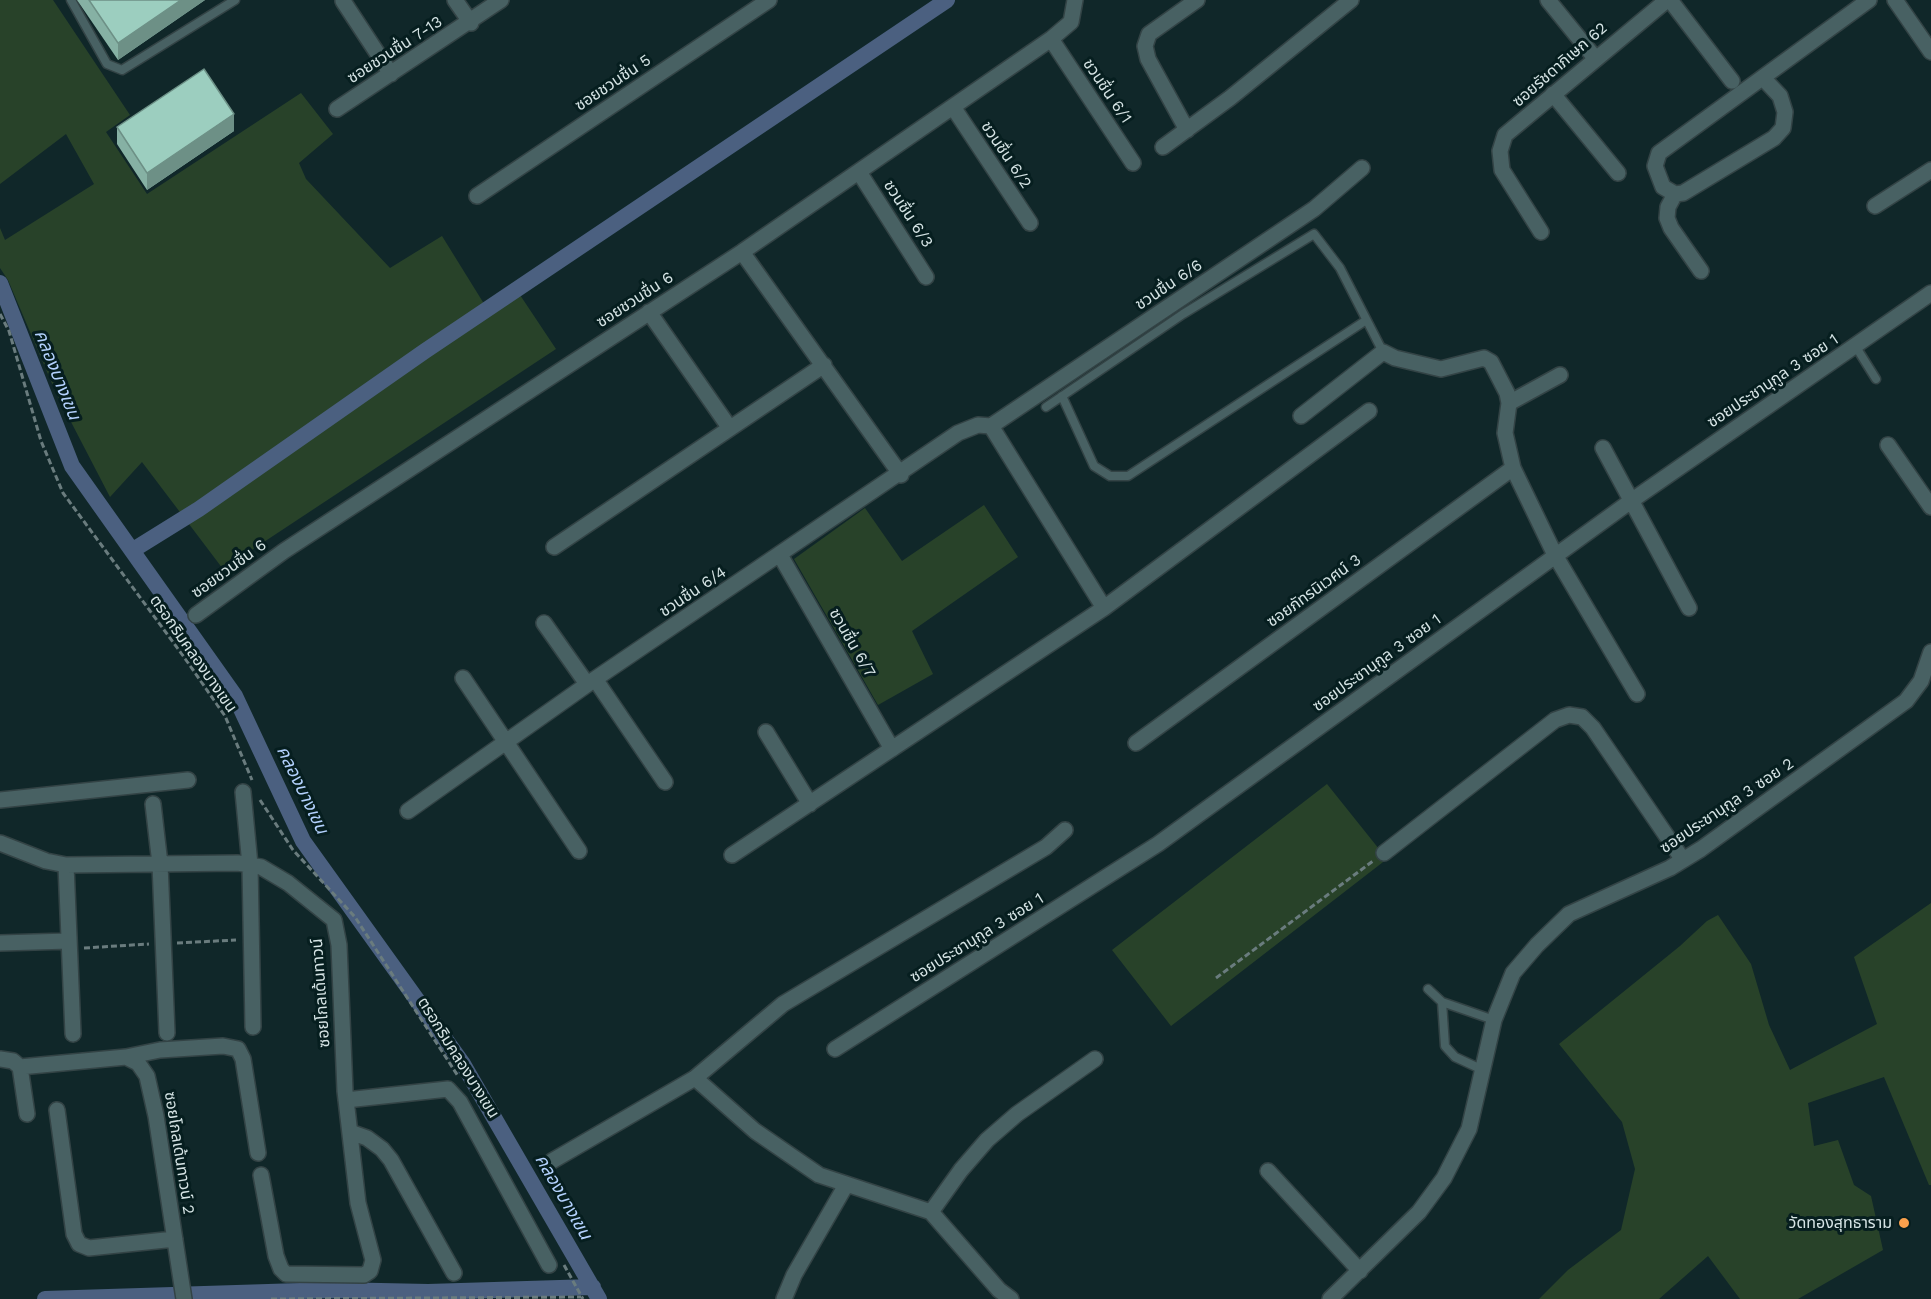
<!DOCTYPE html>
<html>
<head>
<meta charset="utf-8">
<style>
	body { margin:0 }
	canvas { display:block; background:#102729 }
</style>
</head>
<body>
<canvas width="1931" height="1299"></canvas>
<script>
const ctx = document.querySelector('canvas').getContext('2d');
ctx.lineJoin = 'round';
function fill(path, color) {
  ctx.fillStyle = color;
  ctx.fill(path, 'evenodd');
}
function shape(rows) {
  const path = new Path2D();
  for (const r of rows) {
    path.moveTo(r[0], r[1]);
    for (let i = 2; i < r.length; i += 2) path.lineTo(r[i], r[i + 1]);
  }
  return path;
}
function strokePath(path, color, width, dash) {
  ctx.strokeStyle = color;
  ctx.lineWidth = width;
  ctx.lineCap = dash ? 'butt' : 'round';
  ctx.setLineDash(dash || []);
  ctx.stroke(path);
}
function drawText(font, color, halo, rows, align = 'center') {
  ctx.font = font + ' "Work Sans","Noto Sans Thai",sans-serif';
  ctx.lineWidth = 6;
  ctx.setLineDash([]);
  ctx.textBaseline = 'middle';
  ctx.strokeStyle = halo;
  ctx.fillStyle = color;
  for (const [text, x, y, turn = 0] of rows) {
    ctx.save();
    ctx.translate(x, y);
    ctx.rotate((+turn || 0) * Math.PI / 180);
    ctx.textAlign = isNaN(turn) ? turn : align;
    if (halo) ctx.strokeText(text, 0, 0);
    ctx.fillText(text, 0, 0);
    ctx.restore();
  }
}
const green = shape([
	[0,0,53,0,130,115,106,132,147,194,301,93,333,134,299,163,306,179,390,268,442,236,486,307,512,283,556,349,223,569,142,462,110,497,56,393,8,280,0,268,0,228,5,240,94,184,66,134,0,184],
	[984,505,1018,557,912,631,933,674,878,705,794,559,865,508,902,561],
	[1327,784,1387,859,1171,1026,1112,950],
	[1931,903,1931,1185,1929,1185,1884,1077,1808,1103,1814,1146,1838,1140,1854,1185,1871,1196,1883,1250,1798,1299,1740,1299,1708,1256,1659,1299,1539,1299,1568,1270,1621,1230,1635,1169,1622,1122,1559,1044,1680,946,1707,921,1718,915,1751,964,1769,1025,1790,1070,1877,1024,1854,957]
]);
const canal = shape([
	[0,283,72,466,235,696,303,841,463,1064,599,1299],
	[133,550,199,509,425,351,947,0],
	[45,1299,332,1290,428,1292,593,1287]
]);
const path = shape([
	[0,314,9,331,41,441,63,493,184,657,225,716,252,780],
	[260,800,293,850,355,917,458,1076],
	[177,943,236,940],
	[84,948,149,944],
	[1216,978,1373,861],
	[564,1265,583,1299],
	[271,1299,581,1297]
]);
const service = shape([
	[71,0,107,64,122,70,235,0],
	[1856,347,1876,379],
	[1062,396,1094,466,1110,476,1128,476,1365,321],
	[1046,407,1183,314,1314,234,1340,268,1383,352],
	[1428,989,1442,1002,1494,1020],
	[1442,1002,1445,1046,1455,1057,1483,1070]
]);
const minor = shape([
	[455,0,471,23],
	[1548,0,1595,58],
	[1670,0,1732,81],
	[1895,0,1931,52],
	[343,1,391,74],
	[1051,39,1133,163],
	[1553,94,1618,173],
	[953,107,1030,223],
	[337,109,501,0],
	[1187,130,1148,59,1145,46,1149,34,1197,0],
	[1163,147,1230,98,1351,0],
	[859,172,926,277],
	[1675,194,1683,193,1774,138,1783,128,1785,112,1780,96,1763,78],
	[477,196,769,0],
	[1875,206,1931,170],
	[1541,232,1502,170,1500,151,1505,135,1667,0],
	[742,252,901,475],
	[1701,271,1671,228,1667,218,1668,207,1675,194,1663,187,1655,166,1659,153,1869,0],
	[649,312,729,427],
	[1509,403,1560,375],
	[1301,416,1383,352,1395,358,1441,369,1484,358,1491,362,1507,393,1509,403,1505,433,1513,468,1555,555,1637,694],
	[991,426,1314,209,1362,168],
	[991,426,1104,608],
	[1888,445,1931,507],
	[1603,448,1689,608],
	[554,547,824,365],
	[780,555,892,749],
	[196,615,284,551,742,252,1051,39,1071,22,1075,0],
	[544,623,587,684],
	[463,678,579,851],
	[595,679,665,782],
	[766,732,810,804],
	[1136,743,1513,468],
	[243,792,250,865,253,1027],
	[0,800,188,780],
	[153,804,160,864,167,1033],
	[408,811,595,679,958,433,978,425,991,426],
	[0,843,46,861,66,865,238,863,261,867,288,883,334,920,339,945,345,1091,358,1203,373,1260,370,1271,364,1275,286,1274,281,1269,276,1256,261,1175],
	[1384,853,1555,720,1569,715,1582,717,1593,728,1683,860],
	[732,855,1104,608,1369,411],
	[66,865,73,1034],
	[0,943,69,941],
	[835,1049,1158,844,1631,501,1931,293],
	[126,1057,160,1050,223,1046,238,1049,243,1059,258,1153],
	[0,1059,13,1061,20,1067,27,1114],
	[20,1067,126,1057,138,1063,147,1076,156,1116,184,1299],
	[695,1078,755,1131,819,1175,931,1212,999,1290,1011,1299],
	[346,1100,448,1089,460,1102,549,1265],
	[57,1110,74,1234,79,1244,89,1248,175,1239],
	[350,1132,367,1138,382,1149,391,1160,454,1273],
	[552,1161,695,1078,783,1004,1046,847,1065,830],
	[1268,1171,1360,1271],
	[931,1212,961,1170,987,1140,1017,1114,1095,1059],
	[784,1299,794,1275,846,1185],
	[1330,1299,1419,1212,1444,1178,1469,1129,1494,1020,1513,973,1537,945,1569,914,1670,868,1701,849,1906,701,1921,681,1931,652]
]);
const wall = shape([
	[77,0,205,0,118,60],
	[117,127,234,131,147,190,117,144]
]);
const shadedWall = shape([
	[181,0,205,0,118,60,118,43],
	[234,114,234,131,147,190,147,173]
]);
const building = shape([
	[89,0,181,0,118,43,89,0],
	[204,69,234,114,147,173,117,127,204,69]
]);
const markers = [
	[1904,1223,6,"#f9a04c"]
];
const streetNames = [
	["ซอยชวนชื่น 7-13",395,50,-33],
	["ซอยรัชดาภิเษก 62",1560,65,-41],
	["ซอยชวนชื่น 5",613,83,-34],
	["ชวนชื่น 6/1",1107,91,56],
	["ชวนชื่น 6/2",1006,155,56],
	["ชวนชื่น 6/3",908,214,57],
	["ชวนชื่น 6/6",1169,285,-34],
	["ซอยชวนชื่น 6",635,300,-33],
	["ซอยประชานุกูล 3 ซอย 1",1773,381,-34],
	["ซอยชวนชื่น 6",229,569,-36],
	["ซอยภัทรนิเวศน์ 3",1314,591,-36],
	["ชวนชื่น 6/4",693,592,-34],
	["ชวนชื่น 6/7",852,643,60],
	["ตรอกริมคลองบางเขน",193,654,55],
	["ซอยประชานุกูล 3 ซอย 1",1377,663,-36],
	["ซอยประชานุกูล 3 ซอย 2",1727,806,-34],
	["ซอยประชานุกูล 3 ซอย 1",977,938,-32],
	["ซอยโกลเด้นทาวน์",321,993,-94],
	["ตรอกริมคลองบางเขน",458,1058,58],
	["ซอยโกลเด้นทาวน์ 2",179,1153,81]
];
const poiNames = [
	["วัดทองสุทธาราม",1892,1223]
];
const waterNames = [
	["คลองบางเขน",57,375,68],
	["คลองบางเขน",302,790,64],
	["คลองบางเขน",563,1197,60]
];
fill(green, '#284229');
strokePath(canal, '#4b6080', 16);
strokePath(service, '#334345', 11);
strokePath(minor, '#334345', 18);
strokePath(path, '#6a7c7e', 3, [6, 3]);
strokePath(service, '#486163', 8);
strokePath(minor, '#486163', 15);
fill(wall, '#86b1a4');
fill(shadedWall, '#6d9086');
fill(building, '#9ccebf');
strokePath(building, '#6d9086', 1.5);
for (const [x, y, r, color] of markers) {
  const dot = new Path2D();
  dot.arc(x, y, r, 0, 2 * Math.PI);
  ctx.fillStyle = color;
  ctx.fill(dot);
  strokePath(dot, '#061e1f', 2);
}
drawText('16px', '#d6e4e5', '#061e1f', streetNames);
drawText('16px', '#d6e4e5', '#061e1f', poiNames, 'right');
drawText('italic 18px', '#b3d1fd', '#061e1f', waterNames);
</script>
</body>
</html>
